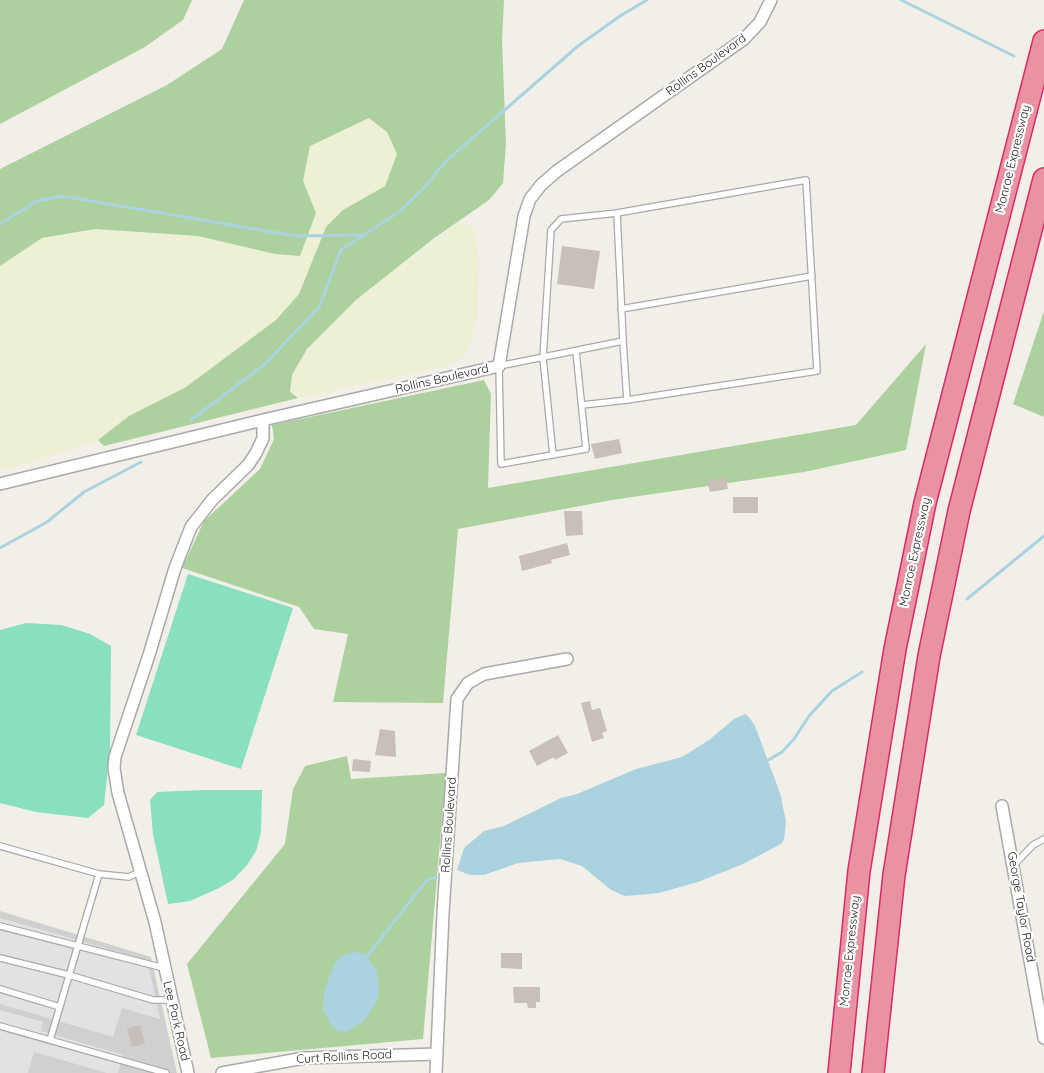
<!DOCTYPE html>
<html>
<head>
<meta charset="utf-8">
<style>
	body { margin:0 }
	canvas { display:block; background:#f2efe9 }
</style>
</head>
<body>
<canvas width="1044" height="1073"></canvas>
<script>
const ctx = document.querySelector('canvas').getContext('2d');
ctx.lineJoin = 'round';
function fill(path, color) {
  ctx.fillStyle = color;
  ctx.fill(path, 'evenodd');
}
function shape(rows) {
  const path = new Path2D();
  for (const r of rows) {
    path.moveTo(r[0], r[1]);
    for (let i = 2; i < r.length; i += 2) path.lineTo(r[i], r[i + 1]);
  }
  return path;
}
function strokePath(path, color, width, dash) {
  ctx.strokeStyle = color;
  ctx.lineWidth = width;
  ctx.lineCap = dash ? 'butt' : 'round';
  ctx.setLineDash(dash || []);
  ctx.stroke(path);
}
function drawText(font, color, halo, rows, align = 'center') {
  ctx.font = font + ' Quicksand,sans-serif';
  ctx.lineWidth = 4.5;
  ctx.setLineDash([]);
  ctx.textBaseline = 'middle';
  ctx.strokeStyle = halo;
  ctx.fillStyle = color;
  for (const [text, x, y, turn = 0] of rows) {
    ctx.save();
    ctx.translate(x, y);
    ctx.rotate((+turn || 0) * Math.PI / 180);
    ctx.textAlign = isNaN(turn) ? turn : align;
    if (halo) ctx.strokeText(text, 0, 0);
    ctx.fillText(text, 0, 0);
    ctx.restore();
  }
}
const religious = shape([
	[0,911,151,957,177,1073,0,1073]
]);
const farmland = shape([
	[370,118,387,132,397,154,385,186,343,210,326,227,299,294,276,320,186,387,129,416,98,440,9,469,0,469,0,266,42,238,95,229,198,236,275,254,316,213,303,181,309,146],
	[459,222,474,227,479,255,478,314,470,345,461,359,444,367,298,398,290,392,293,375,307,349,356,300]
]);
const forest = shape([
	[0,0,192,0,183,20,145,47,0,124],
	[244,0,504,0,502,40,506,144,503,183,489,200,433,239,356,300,307,349,292,375,290,392,298,398,104,446,98,440,129,416,186,387,276,320,299,294,326,227,343,210,385,186,397,154,387,132,369,118,310,146,303,181,316,213,300,256,275,254,198,236,95,229,42,238,0,266,0,169,167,85,222,49],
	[1044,311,1044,417,1013,404],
	[926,344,906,450,804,472,612,500,458,529,443,703,333,702,348,634,314,629,299,607,182,568,204,521,260,469,274,439,272,425,484,380,491,394,488,488,856,425],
	[347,756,351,779,446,773,423,1039,211,1058,187,964,285,844,293,789,305,766]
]);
const pitch = shape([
	[188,574,293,608,241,769,136,735],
	[26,623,61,625,90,634,111,646,110,751,104,805,88,818,36,812,0,803,0,630],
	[202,790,262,790,261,832,256,851,247,865,234,879,219,888,190,901,168,904,153,834,150,800,157,792]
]);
const parking = shape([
	[0,918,147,960,160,1019,122,1008,113,1037,0,1004],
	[0,1010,43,1022,41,1031,123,1055,118,1073,107,1073,34,1052,28,1073,0,1073]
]);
const water = shape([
	[745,714,749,717,755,726,780,793,786,821,784,840,781,844,743,864,698,882,659,893,639,895,625,896,611,890,582,866,560,859,518,863,484,875,470,875,457,870,464,848,484,831,504,826,561,798,577,794,636,769,682,757,709,740,734,719],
	[354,952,368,955,370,963,376,969,379,985,379,994,375,1005,363,1022,346,1032,338,1031,330,1024,323,1009,324,991,334,964,342,955]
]);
const stream = shape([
	[901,0,1014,56],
	[0,224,37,201,62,196,296,236,362,235],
	[191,420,265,364,319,307,341,250,399,212,423,189,445,162,578,46,620,16,647,0],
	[0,548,47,522,84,492,141,462],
	[967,599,1044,536],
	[765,762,782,752,794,739,809,716,832,691,862,672],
	[368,955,426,881,436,877]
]);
const building = shape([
	[562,246,600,251,594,289,557,284],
	[619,439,622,453,595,459,591,444],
	[726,477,728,489,710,492,707,480],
	[733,497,758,497,758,513,733,513],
	[564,511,582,511,583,535,566,536],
	[567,543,570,555,551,560,552,563,522,571,519,556],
	[590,701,592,710,600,708,607,731,602,733,604,738,592,742,581,703],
	[380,729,395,731,396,757,375,755],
	[558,735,568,753,555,760,554,757,537,766,529,751],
	[353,759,371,761,370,772,352,771],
	[501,953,522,953,522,969,501,968],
	[513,987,540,987,540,1002,536,1002,536,1008,528,1008,527,1003,514,1003],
	[140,1025,145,1044,132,1047,127,1028]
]);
const service = shape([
	[621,309,812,276],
	[576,351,586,449,501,464,499,366,623,341,627,400,817,371,806,180,617,213,623,341],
	[582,405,627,400],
	[553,455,543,358,551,230,561,219,617,213],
	[0,846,99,874,129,877,141,871],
	[1013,866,1033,845,1044,839],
	[0,926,164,968],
	[0,958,69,975,153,1000,171,1000],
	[0,989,60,1007],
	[0,1026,166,1073],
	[50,1040,99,874]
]);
const minor = shape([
	[0,484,263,420,499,366,524,216,530,199,541,185,557,171,744,39,760,22,771,0],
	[1002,806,1044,1038],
	[188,1073,155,922,118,793,114,768,115,757,149,655,175,568,191,527,212,500,248,465,256,453,263,438,263,420],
	[222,1073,304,1058,437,1054],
	[436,1073,443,913,457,699,468,683,484,674,567,659]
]);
const motorway = shape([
	[839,1073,859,871,895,649,925,503,1044,41],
	[873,1073,894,875,929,656,959,511,1044,179]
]);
const streetNames = [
	["Rollins Boulevard",706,65,-36],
	["Monroe Expressway",1013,159,-76],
	["Rollins Boulevard",442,379,-13],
	["Monroe Expressway",915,552,-78],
	["Rollins Boulevard",449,825,-86],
	["George Taylor Road",1021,907,80],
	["Monroe Expressway",850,951,-84],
	["Lee Park Road",176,1021,77],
	["Curt Rollins Road",344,1057,-3]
];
fill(religious, '#d0d0d0');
fill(farmland, '#eef0d5');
fill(forest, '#add19e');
fill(pitch, '#88e0be');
fill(parking, '#e2e2e2');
fill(water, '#aad3df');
strokePath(stream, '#aad3df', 3);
fill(building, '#c7bfb8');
strokePath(service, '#a9a9a9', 8);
strokePath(minor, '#a9a9a9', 14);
strokePath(motorway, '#dc2a67', 24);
strokePath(service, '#fff', 5.5);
strokePath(minor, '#fff', 11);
strokePath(motorway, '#e892a2', 21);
drawText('12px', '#222', '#fff', streetNames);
</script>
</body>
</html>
